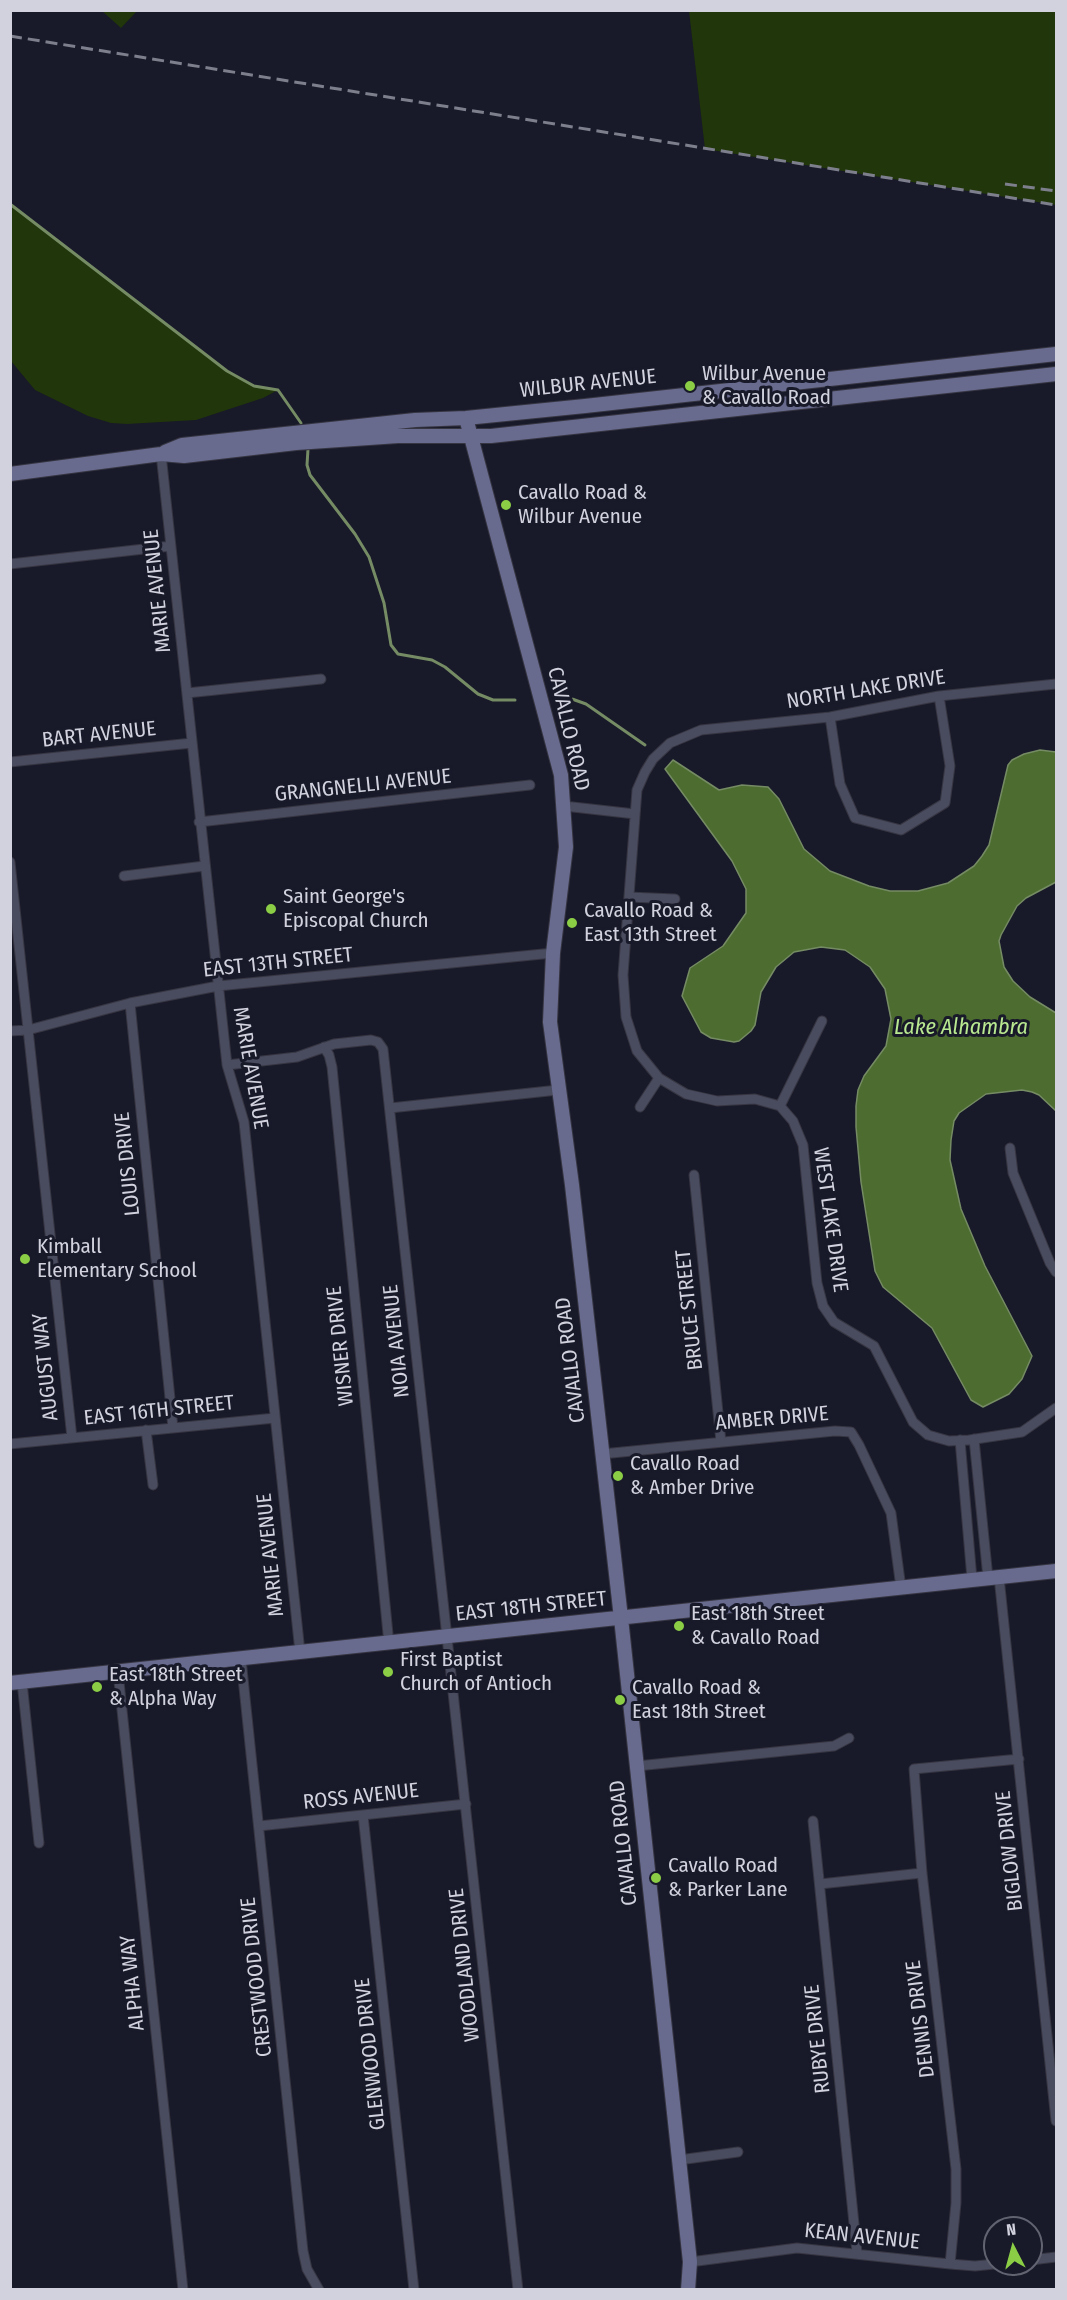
<!DOCTYPE html>
<html>
<head>
<meta charset="utf-8">
<style>
	body { margin:0 }
	#map { position:relative; width:1067px; height:2300px; overflow:hidden; background:#181929; font-family:"Fira Sans Condensed",sans-serif }
	canvas { display:block }
	.frame { position:absolute; inset:0; border:12px solid #d1d2de; pointer-events:none }
	.north { position:absolute; left:983px; top:2216px; width:60px; height:60px; box-sizing:border-box; background:#181929; border:2px solid #626371; border-radius:50%; rotate:354deg; font-size:16px; font-weight:700; line-height:24px; text-align:center; color:#d1d2de }
	.north::after { content:''; display:block; margin:auto; width:21px; height:27px; background:#8bce46; clip-path:polygon(50% 0,100% 100%,50% 72%,0 100%) }
</style>
</head>
<body>
<div id="map">
<canvas width="1067" height="2300"></canvas>
<div class="frame"></div>
<div class="north">N</div>
</div>
<script>
const ctx = document.querySelector('canvas').getContext('2d');
ctx.lineJoin = 'round';
function fill(path, color) {
  ctx.fillStyle = color;
  ctx.fill(path, 'evenodd');
}
function shape(rows) {
  const path = new Path2D();
  for (const r of rows) {
    path.moveTo(r[0], r[1]);
    for (let i = 2; i < r.length; i += 2) path.lineTo(r[i], r[i + 1]);
  }
  return path;
}
function strokePath(path, color, width, dash) {
  ctx.strokeStyle = color;
  ctx.lineWidth = width;
  ctx.lineCap = dash ? 'butt' : 'round';
  ctx.setLineDash(dash || []);
  ctx.stroke(path);
}
function drawText(font, color, halo, rows, align = 'center') {
  ctx.font = font + ' "Fira Sans Condensed",sans-serif';
  ctx.lineWidth = 6;
  ctx.setLineDash([]);
  ctx.textBaseline = 'middle';
  ctx.strokeStyle = halo;
  ctx.fillStyle = color;
  for (const [text, x, y, turn = 0] of rows) {
    ctx.save();
    ctx.translate(x, y);
    ctx.rotate((+turn || 0) * Math.PI / 180);
    ctx.textAlign = isNaN(turn) ? turn : align;
    if (halo) ctx.strokeText(text, 0, 0);
    ctx.fillText(text, 0, 0);
    ctx.restore();
  }
}
const green = shape([
	[102,11,137,11,121,28],
	[689,11,1056,11,1056,205,705,149],
	[10,204,227,371,254,386,278,390,263,398,196,420,127,424,111,423,88,416,35,390,11,361]
]);
const water = shape([
	[1040,750,1056,752,1056,882,1026,898,1017,906,1001,935,999,941,1004,967,1013,981,1030,997,1056,1013,1056,1111,1039,1095,1032,1092,1022,1090,986,1094,959,1113,954,1121,951,1140,950,1160,961,1209,985,1266,1032,1356,1022,1379,1009,1394,983,1407,971,1400,932,1328,883,1287,875,1271,861,1182,856,1127,856,1106,858,1090,864,1076,886,1046,891,1019,885,989,870,967,845,950,821,947,794,952,776,967,761,992,755,1025,751,1031,739,1041,734,1042,711,1038,701,1032,682,996,690,968,723,946,746,913,746,889,732,861,665,769,673,760,719,790,742,785,768,787,779,799,804,849,830,871,869,886,890,891,918,891,948,883,974,866,982,856,989,845,1008,765,1012,760,1024,754,1040,750]
]);
const stream = shape([
	[10,204,227,371,254,386,278,390,301,423],
	[308,449,307,465,310,475,355,534,369,557,384,603,391,645,398,654,432,660,445,667,478,694,493,700,515,700],
	[561,695,586,704,645,745]
]);
const street = shape([
	[161,454,227,1065,244,1122,300,1652],
	[10,564,171,546],
	[1056,684,939,696,830,717,701,730,670,743,653,759,645,772,637,790,623,975,626,1017,637,1051,659,1078,686,1094,717,1101,755,1099,780,1106,793,1121,803,1145,817,1283,823,1306,834,1322,874,1346,913,1422,928,1435,949,1441,969,1440,1022,1432,1056,1408],
	[187,693,321,679],
	[830,717,840,784,855,818,901,830,945,803,950,766,939,696],
	[10,762,192,743],
	[564,806,635,814],
	[199,822,530,785],
	[10,862,72,1438],
	[124,876,204,866],
	[629,897,675,899],
	[130,1003,173,1428],
	[10,1031,28,1030,130,1003,218,986,553,953],
	[324,1047,329,1055,332,1067,389,1644],
	[227,1065,297,1057,334,1044,371,1040,378,1042,383,1049,518,2290],
	[780,1106,822,1021],
	[640,1107,659,1078],
	[390,1108,558,1090],
	[1010,1148,1013,1173,1050,1263,1056,1272],
	[694,1175,721,1442],
	[146,1430,153,1485],
	[974,1439,988,1578],
	[960,1440,972,1579],
	[10,1444,275,1418],
	[602,1454,835,1431,851,1432,859,1445,891,1513,901,1588],
	[999,1577,1056,2121],
	[241,1659,303,2251,307,2269,319,2290],
	[118,1672,183,2290],
	[22,1682,39,1843],
	[637,1766,834,1746,849,1738],
	[363,1815,414,2290],
	[813,1821,857,2253],
	[259,1826,466,1804],
	[820,1884,922,1873],
	[679,2160,738,2152],
	[1031,2260,1056,2257],
	[690,2262,797,2248,950,2264,975,2266,995,2264],
	[950,2264,956,2203,956,2169,922,1873,914,1769,1019,1759]
]);
const secondary = shape([
	[466,418,561,775,566,847,553,953,550,1022,572,1185,621,1618,690,2262,688,2290],
	[165,452,182,445,415,420,466,418,585,406,1056,354],
	[10,474,161,454,184,456,296,443,398,436,491,436,1056,374],
	[10,1683,1056,1571]
]);
const rail = shape([
	[10,36,1056,205],
	[1005,184,1056,191]
]);
const markers = [
	[690,386,6,"#8bce46"],
	[506,505,6,"#8bce46"],
	[271,909,6,"#8bce46"],
	[572,923,6,"#8bce46"],
	[25,1259,6,"#8bce46"],
	[618,1476,6,"#8bce46"],
	[679,1626,6,"#8bce46"],
	[388,1672,6,"#8bce46"],
	[97,1687,6,"#8bce46"],
	[620,1700,6,"#8bce46"],
	[656,1878,6,"#8bce46"]
];
const poiNames = [
	["Wilbur Avenue",702,374],
	["& Cavallo Road",702,398],
	["Cavallo Road &",518,493],
	["Wilbur Avenue",518,517],
	["Saint George's",283,897],
	["Episcopal Church",283,921],
	["Cavallo Road &",584,911],
	["East 13th Street",584,935],
	["Kimball",37,1247],
	["Elementary School",37,1271],
	["Cavallo Road",630,1464],
	["& Amber Drive",630,1488],
	["East 18th Street",691,1614],
	["& Cavallo Road",691,1638],
	["First Baptist",400,1660],
	["Church of Antioch",400,1684],
	["East 18th Street",109,1675],
	["& Alpha Way",109,1699],
	["Cavallo Road &",632,1688],
	["East 18th Street",632,1712],
	["Cavallo Road",668,1866],
	["& Parker Lane",668,1890]
];
const streetNames = [
	["WILBUR AVENUE",588,384,-6],
	["MARIE AVENUE",158,591,-96],
	["NORTH LAKE DRIVE",866,690,-9],
	["CAVALLO ROAD",568,729,77],
	["BART AVENUE",99,735,-6],
	["GRANGNELLI AVENUE",363,786,-6],
	["EAST 13TH STREET",278,963,-6],
	["MARIE AVENUE",250,1068,80],
	["LOUIS DRIVE",128,1164,-96],
	["WEST LAKE DRIVE",830,1220,82],
	["BRUCE STREET",690,1310,-96],
	["NOIA AVENUE",397,1341,-96],
	["WISNER DRIVE",341,1346,-96],
	["CAVALLO ROAD",571,1360,-97],
	["AUGUST WAY",46,1367,-96],
	["EAST 16TH STREET",159,1411,-6],
	["AMBER DRIVE",772,1419,-5],
	["MARIE AVENUE",271,1555,-96],
	["EAST 18TH STREET",531,1607,-6],
	["ROSS AVENUE",361,1797,-6],
	["CAVALLO ROAD",624,1843,-96],
	["BIGLOW DRIVE",1010,1851,-96],
	["WOODLAND DRIVE",465,1965,-96],
	["CRESTWOOD DRIVE",257,1977,-96],
	["ALPHA WAY",133,1983,-96],
	["DENNIS DRIVE",921,2019,-97],
	["RUBYE DRIVE",818,2039,-96],
	["GLENWOOD DRIVE",371,2054,-96],
	["KEAN AVENUE",862,2237,6]
];
const waterNames = [
	["Lake Alhambra",961,1028]
];
fill(green, '#21360b');
fill(water, '#4d6d30');
strokePath(water, '#758b64', 1.5);
strokePath(stream, '#758b64', 3);
strokePath(street, '#363542', 11);
strokePath(secondary, '#363542', 16);
strokePath(street, '#494b5e', 9);
strokePath(secondary, '#686b8e', 14);
strokePath(rail, '#7e7f8d', 3, [12, 6]);
for (const [x, y, r, color] of markers) {
  const dot = new Path2D();
  dot.arc(x, y, r, 0, 2 * Math.PI);
  ctx.fillStyle = color;
  ctx.fill(dot);
  strokePath(dot, '#181929', 2);
}
drawText('21px', '#d1d2de', '#181929', poiNames, 'left');
drawText('21px', '#d1d2de', '#181929', streetNames);
drawText('italic 22px', '#b8e890', '#181929', waterNames);
</script>
</body>
</html>
